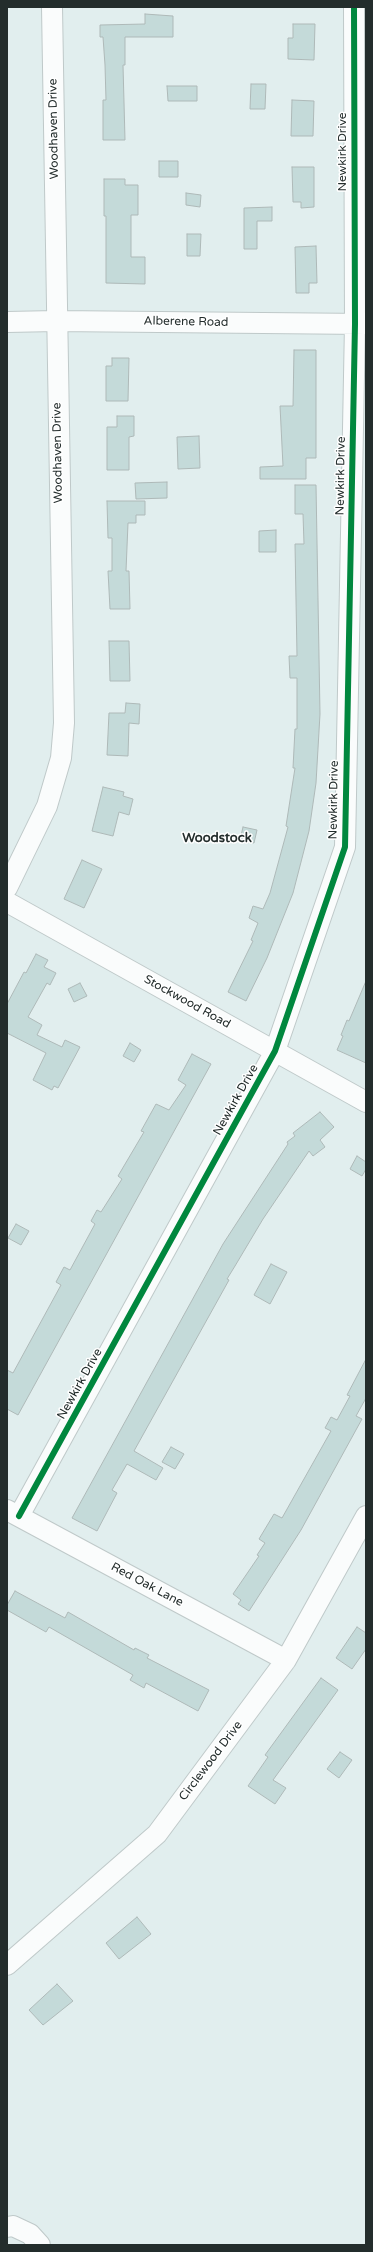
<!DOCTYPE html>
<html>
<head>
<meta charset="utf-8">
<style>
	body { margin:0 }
	#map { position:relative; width:373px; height:2252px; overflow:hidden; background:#e1eeee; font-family:"Varela Round",sans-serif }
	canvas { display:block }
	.frame { position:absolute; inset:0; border:8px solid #232d2c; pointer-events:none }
</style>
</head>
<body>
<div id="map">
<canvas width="373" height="2252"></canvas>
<div class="frame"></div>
</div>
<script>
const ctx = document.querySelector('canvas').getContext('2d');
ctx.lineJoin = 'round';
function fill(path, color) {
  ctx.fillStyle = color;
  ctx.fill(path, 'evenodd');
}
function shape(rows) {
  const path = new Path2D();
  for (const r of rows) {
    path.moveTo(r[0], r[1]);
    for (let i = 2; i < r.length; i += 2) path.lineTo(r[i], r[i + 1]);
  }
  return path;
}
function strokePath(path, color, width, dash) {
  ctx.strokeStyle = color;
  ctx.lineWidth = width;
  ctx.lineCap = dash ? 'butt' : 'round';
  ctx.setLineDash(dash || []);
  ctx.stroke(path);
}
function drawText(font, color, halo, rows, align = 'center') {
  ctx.font = font + ' "Varela Round",sans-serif';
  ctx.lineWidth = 3;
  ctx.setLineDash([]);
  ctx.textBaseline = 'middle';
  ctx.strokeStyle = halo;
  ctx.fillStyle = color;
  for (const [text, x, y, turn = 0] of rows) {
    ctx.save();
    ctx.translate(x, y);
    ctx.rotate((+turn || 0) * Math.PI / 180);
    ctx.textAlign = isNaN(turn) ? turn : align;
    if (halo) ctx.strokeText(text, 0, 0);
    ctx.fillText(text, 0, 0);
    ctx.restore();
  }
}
const building = shape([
	[145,14,173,16,173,37,125,37,125,65,123,65,125,140,103,140,103,100,106,100,105,65,103,37,100,37,100,25,145,24,145,14],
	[293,24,315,24,314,60,288,59,288,38,293,38,293,24],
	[251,84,266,84,265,109,250,109,251,84],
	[167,86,197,86,197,101,168,101,167,86],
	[292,100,314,101,313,136,291,136,292,100],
	[159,161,178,161,178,177,159,177,159,161],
	[292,167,314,167,314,207,301,208,301,202,293,202,292,167],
	[104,179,125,179,125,185,138,185,138,215,131,215,131,257,145,257,145,284,106,283,106,216,104,216,104,179],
	[186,193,201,195,200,207,186,205,186,193],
	[272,207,272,221,257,221,257,249,244,249,244,208,272,207],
	[187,234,201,234,200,256,187,256,187,234],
	[316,246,317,283,309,283,309,293,296,293,295,247,316,246],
	[294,350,316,350,316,458,306,458,306,479,260,479,260,467,283,466,280,406,293,406,294,350],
	[112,358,129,358,128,401,106,401,106,366,112,366,112,358],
	[117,416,134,416,134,436,129,437,129,470,107,470,107,427,117,427,117,416],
	[199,436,200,468,178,469,177,437,199,436],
	[167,482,167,498,136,499,135,483,167,482],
	[295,485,316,485,320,714,316,783,309,831,293,893,267,958,246,1001,228,992,253,941,251,940,258,923,249,918,253,906,263,909,270,893,288,827,286,826,295,768,293,768,295,729,297,729,297,678,290,678,289,656,297,656,295,544,304,544,303,514,295,514,295,485],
	[107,501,145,501,145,515,136,515,136,523,128,523,126,571,129,571,130,609,110,609,108,571,112,571,112,538,108,538,107,501],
	[276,530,276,552,259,552,259,531,276,530],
	[109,641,129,641,130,681,110,681,109,641],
	[126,703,140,704,139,724,129,723,128,756,107,755,109,713,125,713,126,703],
	[103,787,124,792,123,796,133,799,129,815,119,812,113,836,92,831,103,787],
	[243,827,257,830,254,843,240,840,243,827],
	[82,860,102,869,84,908,64,899,82,860],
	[36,954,48,960,44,967,56,973,50,985,47,983,28,1017,42,1025,37,1035,62,1047,65,1040,80,1047,58,1088,54,1086,52,1090,33,1080,46,1053,7,1033,7,1004,24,972,26,973,36,954],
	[366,981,366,1063,337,1050,343,1036,341,1035,347,1020,349,1021,366,981],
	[80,983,87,996,74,1002,68,989,80,983],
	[130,1043,141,1050,134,1062,123,1056,130,1043],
	[192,1054,211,1064,18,1415,7,1409,7,1370,13,1373,61,1285,56,1282,64,1267,70,1270,95,1224,91,1221,97,1210,101,1212,122,1179,118,1176,144,1132,141,1131,156,1104,169,1110,186,1085,178,1080,192,1054],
	[320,1112,334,1127,320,1140,325,1147,313,1156,309,1151,263,1219,235,1266,227,1279,229,1280,134,1451,163,1468,156,1480,127,1464,112,1490,117,1493,97,1531,72,1518,223,1244,288,1144,287,1142,295,1136,293,1133,320,1112],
	[357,1156,366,1162,366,1169,362,1176,350,1169,357,1156],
	[16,1224,29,1231,21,1245,8,1238,16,1224],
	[271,1264,287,1272,270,1304,254,1295,271,1264],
	[366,1359,366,1398,356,1416,362,1419,301,1530,249,1611,238,1604,241,1600,233,1594,259,1556,257,1555,265,1543,259,1539,274,1514,282,1518,331,1431,325,1428,331,1417,337,1420,350,1396,347,1395,366,1359],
	[171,1447,184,1454,175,1469,162,1462,171,1447],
	[15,1591,65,1618,68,1612,134,1650,135,1648,149,1655,147,1658,209,1690,198,1711,146,1683,144,1688,130,1680,133,1675,49,1627,46,1632,7,1610,7,1605,15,1591],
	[357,1627,366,1633,366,1649,352,1669,336,1658,357,1627],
	[321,1678,338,1690,273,1780,286,1788,275,1804,248,1786,268,1757,265,1755,321,1678],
	[340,1752,352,1760,339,1778,327,1769,340,1752],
	[137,1917,151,1934,119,1959,106,1943,137,1917],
	[57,1984,73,2001,43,2025,29,2010,57,1984]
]);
const minor = shape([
	[7,322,56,321,366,324],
	[7,888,47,806,61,758,64,723,52,7],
	[7,902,366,1102],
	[7,1510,286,1660],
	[19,1516,275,1051,345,847,355,324,354,7],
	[7,1965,157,1834,286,1660,366,1516],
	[7,2227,13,2226,30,2234,40,2245]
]);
const cycleway = shape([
	[19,1516,275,1051,345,847,355,324,354,7]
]);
const streetNames = [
	["Woodhaven Drive",54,129,-91],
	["Newkirk Drive",343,152,-90],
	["Alberene Road",186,322,1],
	["Woodhaven Drive",58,453,-91],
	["Newkirk Drive",341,476,-89],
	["Newkirk Drive",334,800,-89],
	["Stockwood Road",187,1002,29],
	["Newkirk Drive",236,1100,-61],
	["Newkirk Drive",80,1384,-61],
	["Red Oak Lane",147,1585,28],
	["Circlewood Drive",211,1761,-53]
];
const neighbourhoodNames = [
	["Woodstock",217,839]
];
fill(building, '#c4dad9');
strokePath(building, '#aeb9b8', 1);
strokePath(minor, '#bfc9c9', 22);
strokePath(minor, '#fafcfc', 20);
strokePath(cycleway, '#00873e', 6);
drawText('12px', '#232d2c', '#fff', streetNames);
drawText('bold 13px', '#232d2c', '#fff', neighbourhoodNames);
</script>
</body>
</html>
